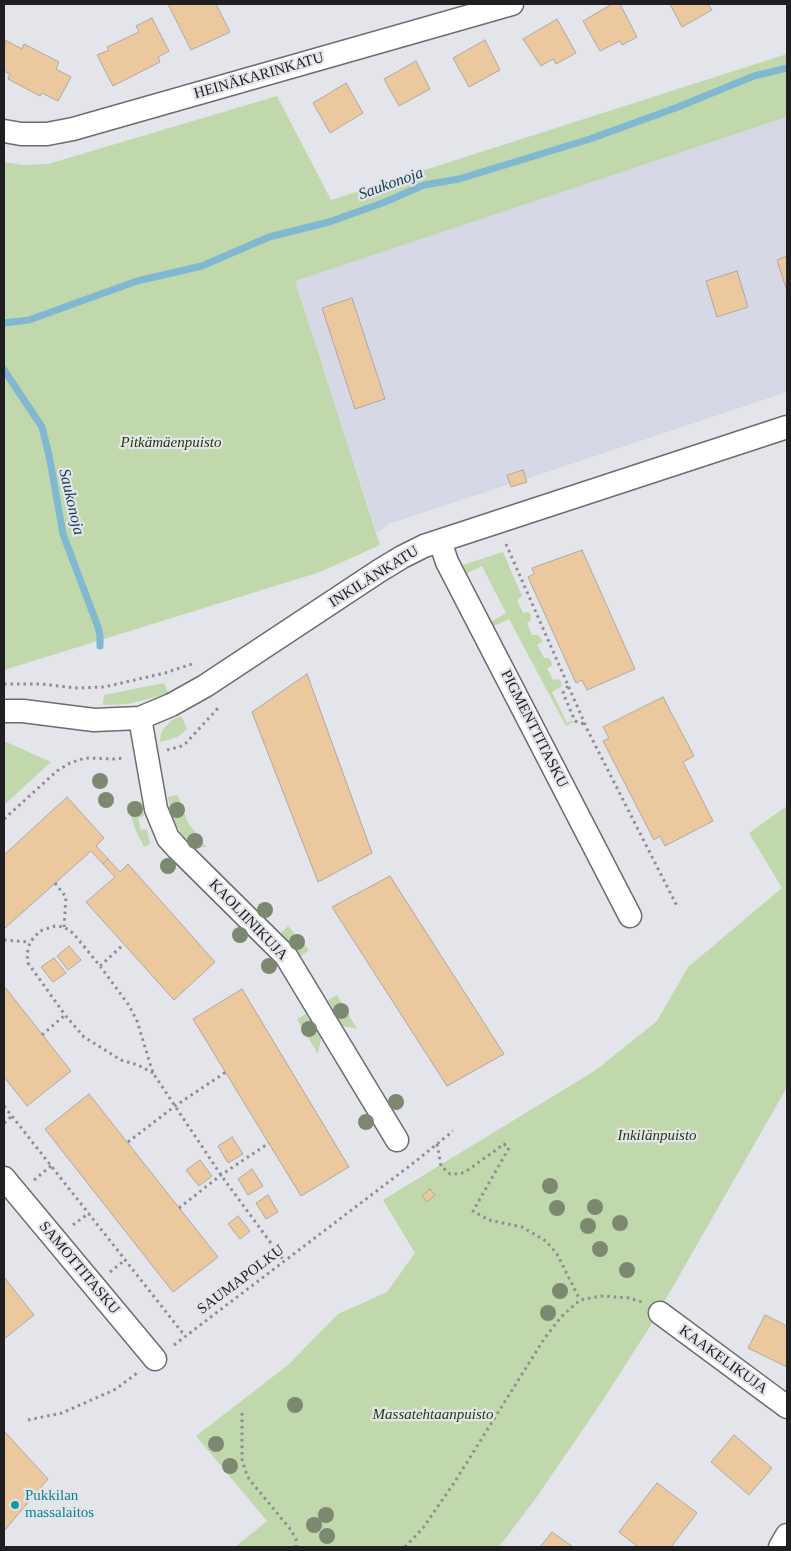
<!DOCTYPE html>
<html>
<head>
<meta charset="utf-8">
<style>
	body { margin:0 }
	#map { position:relative; width:791px; height:1551px; overflow:hidden; background:#e4e4eb; font-family:"Times New Roman",serif }
	canvas { display:block }
	.frame { position:absolute; inset:0; border:5px solid #1f1f22; pointer-events:none }
</style>
</head>
<body>
<div id="map">
<canvas width="791" height="1551"></canvas>
<div class="frame"></div>
</div>
<script>
const ctx = document.querySelector('canvas').getContext('2d');
ctx.lineJoin = 'round';
function fill(path, color) {
  ctx.fillStyle = color;
  ctx.fill(path, 'evenodd');
}
function shape(rows) {
  const path = new Path2D();
  for (const r of rows) {
    path.moveTo(r[0], r[1]);
    for (let i = 2; i < r.length; i += 2) path.lineTo(r[i], r[i + 1]);
  }
  return path;
}
function strokePath(path, color, width, dash) {
  ctx.strokeStyle = color;
  ctx.lineWidth = width;
  ctx.lineCap = dash ? 'butt' : 'round';
  ctx.setLineDash(dash || []);
  ctx.stroke(path);
}
function drawText(font, color, halo, rows, align = 'center') {
  ctx.font = font + ' "Times New Roman",serif';
  ctx.lineWidth = 4.5;
  ctx.setLineDash([]);
  ctx.textBaseline = 'middle';
  ctx.strokeStyle = halo;
  ctx.fillStyle = color;
  for (const [text, x, y, turn = 0] of rows) {
    ctx.save();
    ctx.translate(x, y);
    ctx.rotate((+turn || 0) * Math.PI / 180);
    ctx.textAlign = isNaN(turn) ? turn : align;
    if (halo) ctx.strokeText(text, 0, 0);
    ctx.fillText(text, 0, 0);
    ctx.restore();
  }
}
const built = shape([
	[787,117,787,392,526,479,527,482,511,487,510,484,389,524,377,533,294,281]
]);
const green = shape([
	[787,54,787,117,295,281,380,545,320,572,4,670,4,162,23,165,48,164,277,96,331,200],
	[503,552,522,596,517,600,523,613,528,612,531,615,530,621,527,623,532,635,538,635,541,638,542,642,537,645,544,658,548,658,551,661,552,666,547,668,553,680,559,679,561,682,562,686,552,692,567,723,572,721,573,722,566,726,509,619,494,626,491,622,506,613,482,566,466,574,464,569,463,565],
	[164,683,168,693,160,696,128,704,103,705,104,695],
	[181,716,187,728,183,733,177,737,160,742,161,733,165,727,172,720],
	[4,741,51,762,4,805],
	[178,795,187,821,206,847,194,848,183,836,175,823,171,813,168,797],
	[141,801,144,816,138,818,141,830,147,829,150,844,144,847,136,831,127,804],
	[787,806,787,1087,651,1325,601,1403,536,1498,499,1547,235,1547,267,1521,196,1436,288,1365,338,1314,387,1292,415,1253,383,1200,596,1070,657,1021,688,967,782,888,749,833],
	[288,926,309,950,301,956,281,933],
	[337,995,357,1029,343,1026,328,1000],
	[306,1014,321,1038,318,1054,297,1019]
]);
const stream = shape([
	[4,323,29,320,137,281,202,266,269,237,329,222,385,202,424,185,459,179,590,139,678,107,754,76,787,68],
	[4,370,42,427,50,460,63,534,98,627,100,636,100,646]
]);
const building = shape([
	[168,4,216,4,230,32,191,50,168,4],
	[612,4,620,4,637,37,622,45,620,41,600,51,583,21,612,4],
	[670,4,708,4,712,10,682,27,670,4],
	[152,18,169,51,158,57,160,62,113,86,97,55,109,50,107,47,139,32,136,26,152,18],
	[557,19,576,53,556,64,553,59,541,66,523,39,557,19],
	[5,40,22,49,24,44,59,62,56,69,71,77,58,101,42,93,40,96,8,79,10,74,4,71,5,40],
	[485,40,500,70,469,87,453,58,485,40],
	[416,61,430,89,399,106,384,79,416,61],
	[346,83,363,113,330,133,313,103,346,83],
	[787,256,787,291,777,260,787,256],
	[737,271,748,307,717,317,706,281,737,271],
	[352,298,385,399,355,409,322,308,352,298],
	[523,470,527,482,511,487,507,475,523,470],
	[582,550,635,669,587,690,582,680,576,683,528,577,534,574,532,568,582,550],
	[307,674,372,853,318,882,252,712,307,674],
	[663,697,694,756,683,762,713,821,665,846,660,836,654,840,603,741,609,738,603,727,663,697],
	[67,797,104,838,96,846,108,859,103,864,91,851,4,929,4,855,67,797],
	[108,859,120,872,128,864,215,962,174,1000,86,902,115,877,103,864,108,859],
	[390,876,504,1054,447,1086,332,907,390,876],
	[69,946,81,960,68,970,57,956,69,946],
	[54,958,66,973,53,982,41,967,54,958],
	[4,986,71,1071,27,1106,4,1077,4,986],
	[242,989,349,1167,301,1196,193,1019,242,989],
	[89,1094,218,1257,173,1292,45,1129,89,1094],
	[232,1137,243,1154,228,1163,218,1146,232,1137],
	[200,1160,212,1176,199,1186,186,1170,200,1160],
	[252,1169,263,1186,248,1195,238,1179,252,1169],
	[430,1189,435,1195,427,1202,422,1196,430,1189],
	[268,1195,278,1212,266,1219,256,1203,268,1195],
	[238,1216,250,1231,240,1239,228,1224,238,1216],
	[4,1277,34,1315,4,1339,4,1277],
	[765,1315,787,1326,787,1367,748,1348,765,1315],
	[4,1431,48,1479,4,1531,4,1431],
	[734,1435,772,1468,749,1495,711,1462,734,1435],
	[657,1483,697,1513,671,1547,638,1547,619,1532,657,1483],
	[552,1532,573,1547,540,1547,552,1532]
]);
const path = shape([
	[506,544,588,731,677,906],
	[4,684,40,684,77,688,104,687,165,673,192,664],
	[568,686,563,693,575,721,584,724],
	[167,750,182,746,186,743,219,707],
	[4,819,57,771,70,763,85,758,114,759,124,758],
	[55,883,66,897,64,927],
	[4,940,30,942],
	[100,966,124,944],
	[42,1035,65,1015],
	[153,1073,138,1065,121,1060,84,1037,65,1015,28,963,27,954,30,942,40,931,55,926,64,927,73,933,100,966,128,1004,137,1021,153,1073,221,1175,284,1261],
	[4,1106,185,1336],
	[4,1123,12,1116],
	[128,1142,175,1106,226,1072],
	[437,1144,441,1166,450,1174,455,1174,462,1173,468,1170,504,1144,509,1148,473,1211,489,1220,522,1227,546,1241,557,1254,580,1300],
	[34,1180,51,1166],
	[179,1208,221,1175,269,1143],
	[73,1225,89,1213],
	[110,1272,125,1260],
	[174,1345,416,1161,453,1131],
	[242,1413,242,1459,245,1470,249,1479,291,1530,296,1539,296,1547],
	[28,1420,62,1413,116,1389,137,1373],
	[405,1547,423,1528,454,1483,544,1339,561,1317,580,1300,601,1296,629,1298,642,1302]
]);
const minor = shape([
	[4,131,21,134,47,134,73,129,512,4],
	[440,541,447,562,630,916],
	[4,711,23,711,94,720,140,718,171,705,205,686,379,571,402,557,424,546,787,427],
	[140,718,156,809,168,838,178,849,286,956,397,1140],
	[4,1178,155,1359],
	[660,1313,787,1407],
	[780,1547,787,1535]
]);
const trees = [
	[100,781],
	[106,800],
	[135,809],
	[177,810],
	[195,841],
	[168,866],
	[265,910],
	[240,935],
	[297,942],
	[269,966],
	[341,1011],
	[309,1029],
	[396,1102],
	[366,1122],
	[550,1186],
	[595,1207],
	[557,1208],
	[620,1223],
	[588,1226],
	[600,1249],
	[627,1270],
	[560,1291],
	[548,1313],
	[295,1405],
	[216,1444],
	[230,1466],
	[326,1515],
	[314,1525],
	[327,1536]
];
const markers = [
	[15,1505,5,"#0f9aa8"]
];
const streetNames = [
	["HEINÄKARINKATU",259,76,-16],
	["INKILÄNKATU",374,577,-32],
	["PIGMENTTITASKU",534,729,63],
	["KAOLIINIKUJA",248,920,46],
	["SAMOTTITASKU",79,1268,50],
	["SAUMAPOLKU",241,1280,-37],
	["KAAKELIKUJA",723,1360,36]
];
const parkNames = [
	["Pitkämäenpuisto",171,443],
	["Inkilänpuisto",657,1136],
	["Massatehtaanpuisto",433,1415]
];
const cultureNames = [
	["Pukkilan",25,1496],
	["massalaitos",25,1513]
];
const waterNames = [
	["Saukonoja",391,184,-20],
	["Saukonoja",71,502,77]
];
fill(built, '#d7d8e6');
fill(green, '#c0d8ab');
strokePath(stream, '#80b7d1', 7);
fill(building, '#ecc89e');
strokePath(building, '#aca8a3', 1);
strokePath(minor, '#6b6b71', 25);
strokePath(path, '#8d8d93', 3, [2.5, 4]);
strokePath(minor, '#fff', 22);
ctx.fillStyle = '#7c8870';
for (const [x, y] of trees) {
  ctx.beginPath();
  ctx.arc(x, y, 8, 0, 2 * Math.PI);
  ctx.fill();
}
for (const [x, y, r, color] of markers) {
  const dot = new Path2D();
  dot.arc(x, y, r, 0, 2 * Math.PI);
  ctx.fillStyle = color;
  ctx.fill(dot);
  strokePath(dot, '#e4e4eb', 2);
}
drawText('15px', '#1f1f22', '#e4e4eb', streetNames);
drawText('italic 15px', '#273d0b', '#e4e4eb', parkNames);
drawText('15px', '#0d838f', '#e4e4eb', cultureNames, 'left');
drawText('italic 16px', '#124154', '#e4e4eb', waterNames);
</script>
</body>
</html>
